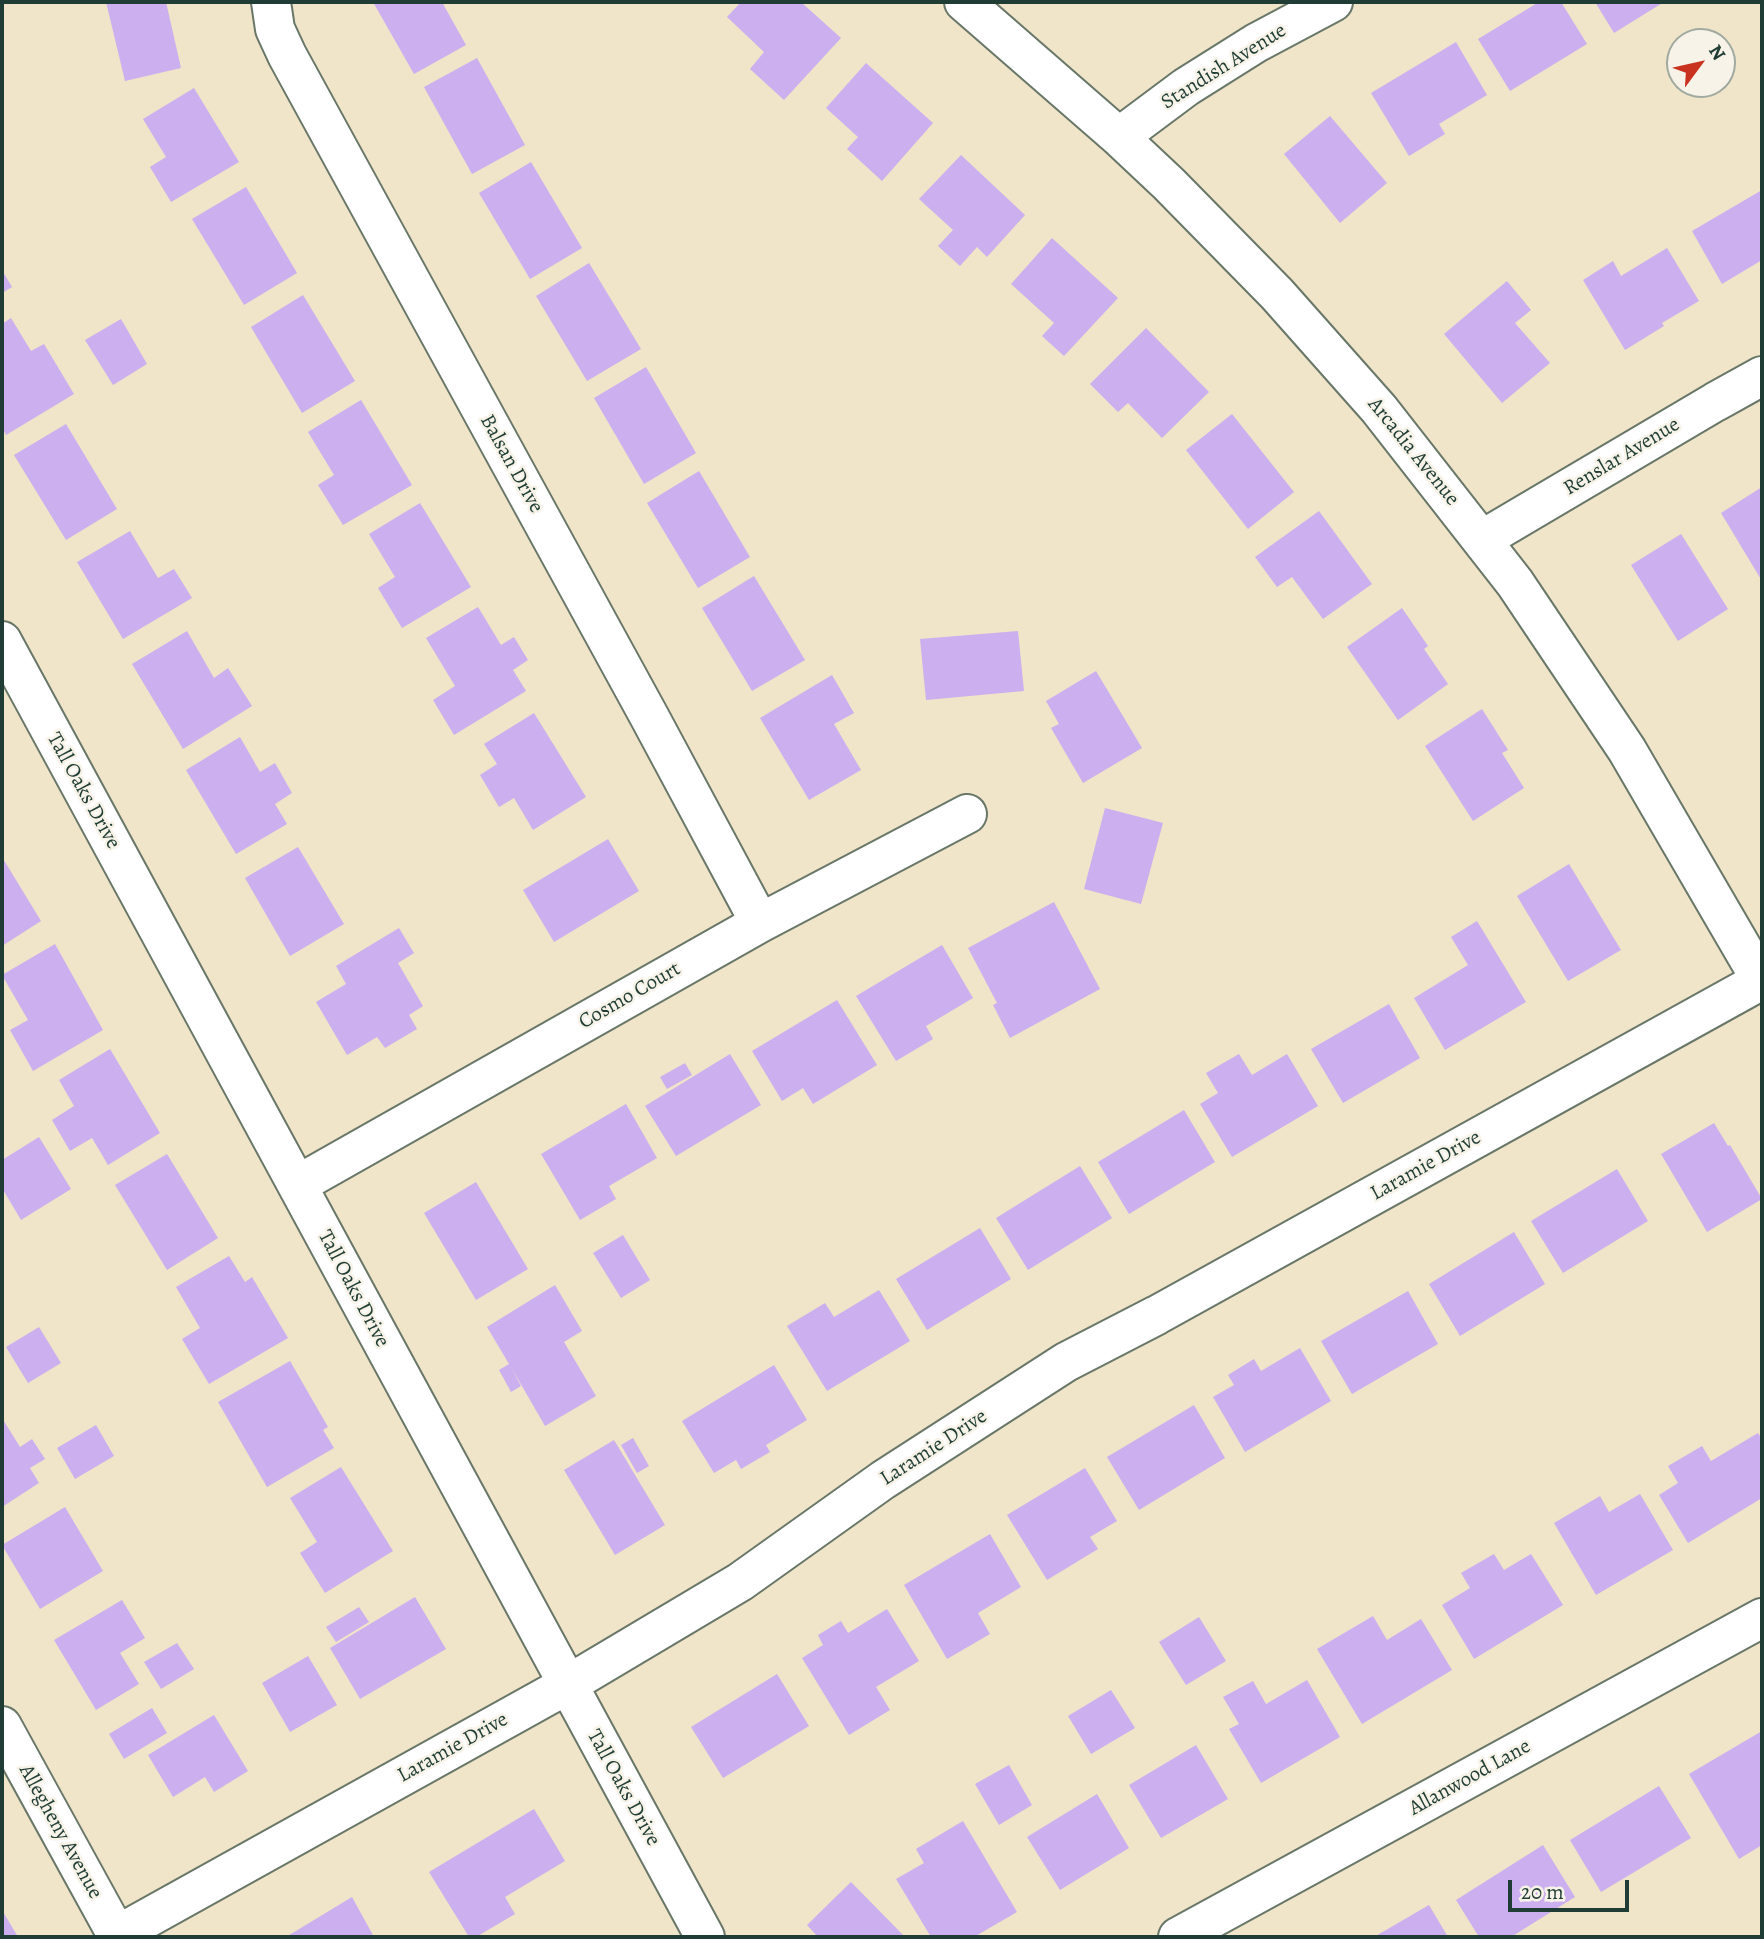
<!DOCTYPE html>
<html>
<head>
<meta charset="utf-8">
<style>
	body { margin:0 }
	#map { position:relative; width:1764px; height:1939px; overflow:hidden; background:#f0e4c9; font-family:Alegreya,serif }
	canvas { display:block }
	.frame { position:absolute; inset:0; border:4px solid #1f3d34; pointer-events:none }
	.north { position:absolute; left:1666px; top:28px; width:70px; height:70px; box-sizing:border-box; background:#f7f3e8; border:2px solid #a1aaa0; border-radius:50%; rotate:57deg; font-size:19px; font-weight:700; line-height:28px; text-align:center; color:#1f3d34 }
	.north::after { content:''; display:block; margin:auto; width:24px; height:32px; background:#c8321e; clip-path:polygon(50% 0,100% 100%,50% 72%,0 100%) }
	.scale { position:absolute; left:1508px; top:1880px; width:121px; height:32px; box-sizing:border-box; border:4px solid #1f3d34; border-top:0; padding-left:9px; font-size:21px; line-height:24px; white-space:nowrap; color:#1f3d34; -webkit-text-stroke:5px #f7f3e8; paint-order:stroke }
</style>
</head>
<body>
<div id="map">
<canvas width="1764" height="1939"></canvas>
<div class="frame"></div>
<div class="north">N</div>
<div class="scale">20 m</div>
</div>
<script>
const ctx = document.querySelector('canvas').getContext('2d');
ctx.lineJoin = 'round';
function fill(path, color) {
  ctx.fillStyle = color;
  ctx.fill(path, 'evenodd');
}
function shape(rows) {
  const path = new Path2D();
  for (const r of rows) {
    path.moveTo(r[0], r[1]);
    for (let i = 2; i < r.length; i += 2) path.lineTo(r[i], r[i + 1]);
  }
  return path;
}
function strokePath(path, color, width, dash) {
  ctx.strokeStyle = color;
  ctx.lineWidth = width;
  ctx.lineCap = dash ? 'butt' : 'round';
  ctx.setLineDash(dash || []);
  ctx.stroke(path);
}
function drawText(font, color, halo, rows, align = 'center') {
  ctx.font = font + ' Alegreya,serif';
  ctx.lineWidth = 5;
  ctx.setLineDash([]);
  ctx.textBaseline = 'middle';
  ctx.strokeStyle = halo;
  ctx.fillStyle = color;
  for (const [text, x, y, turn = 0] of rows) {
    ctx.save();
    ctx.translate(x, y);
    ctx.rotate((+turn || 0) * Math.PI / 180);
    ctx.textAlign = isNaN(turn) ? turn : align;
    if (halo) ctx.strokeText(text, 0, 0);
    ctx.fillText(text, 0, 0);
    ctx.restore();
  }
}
const building = shape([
	[106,2,166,2,181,68,125,81],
	[373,2,442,2,466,45,414,74],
	[741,2,801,2,841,38,784,100,750,69,764,52,727,17],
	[1539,2,1561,2,1587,44,1510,91,1478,39],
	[1595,2,1664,2,1614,33],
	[1456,42,1487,95,1439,124,1445,134,1409,156,1371,93],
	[477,58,525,145,472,174,424,87],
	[866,63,933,123,882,181,847,149,858,137,826,108],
	[194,88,239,162,171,202,150,167,166,157,143,119],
	[1330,116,1387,183,1340,223,1284,154],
	[961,155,1025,215,987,257,977,247,960,266,938,246,953,230,919,199],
	[531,162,582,248,530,279,479,193],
	[246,187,297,273,244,305,192,219],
	[1762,190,1762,260,1722,284,1692,231],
	[1052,238,1118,298,1064,356,1042,336,1054,323,1011,284],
	[1667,248,1699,301,1662,323,1664,326,1625,350,1583,280,1613,261,1621,276],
	[589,263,641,349,587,381,536,296],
	[2,270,12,287,2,293],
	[1507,281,1531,310,1515,323,1550,363,1502,403,1444,334],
	[303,295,355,381,302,413,251,327],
	[11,318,31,351,44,344,74,394,6,435,2,427,2,324],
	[121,319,147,364,113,385,85,340],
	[1146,328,1209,392,1162,438,1128,403,1118,412,1090,384],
	[646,367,696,453,644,484,594,398],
	[361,400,412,485,343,525,318,485,334,475,308,432],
	[1232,414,1294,492,1248,529,1186,450],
	[66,424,117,509,66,540,14,455],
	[699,471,750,557,698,588,647,503],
	[1762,487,1762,581,1721,513],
	[420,503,471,587,402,628,378,588,395,577,369,534],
	[1319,511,1372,584,1323,619,1292,577,1277,587,1255,557],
	[130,531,158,578,174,569,192,598,123,639,77,562],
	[1681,534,1728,609,1678,641,1631,565],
	[754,576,805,660,752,691,702,608],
	[478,607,501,645,514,637,528,660,513,670,526,691,454,735,433,700,455,686,426,638],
	[1402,608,1428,646,1424,649,1448,684,1398,720,1347,647],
	[187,631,214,678,228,668,252,706,183,749,132,664],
	[1018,631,1024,691,926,700,920,639],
	[1096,671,1142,748,1083,783,1051,728,1059,724,1046,701],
	[832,675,854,713,834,724,861,770,809,800,760,718],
	[1482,709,1508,750,1502,753,1524,788,1473,821,1425,746],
	[534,713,586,797,533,830,514,798,499,807,480,775,497,764,484,744],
	[240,737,260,772,275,763,292,793,275,804,287,824,236,854,186,770],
	[1105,808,1163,823,1141,904,1084,889],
	[608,839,639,891,554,942,523,890],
	[298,847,344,924,290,956,245,878],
	[2,857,41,921,2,946],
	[1569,864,1621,950,1568,981,1517,896],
	[1054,902,1100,989,1010,1038,993,1005,997,1003,968,948],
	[1477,921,1526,1002,1445,1050,1414,998,1468,965,1451,937],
	[399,928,414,953,398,963,423,1006,409,1015,417,1029,385,1048,377,1037,347,1055,316,1002,346,984,336,966],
	[55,944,103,1030,33,1071,10,1030,28,1020,2,975],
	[942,945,973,998,926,1026,933,1039,896,1061,856,996],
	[837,1000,877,1065,813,1104,803,1088,782,1101,752,1051],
	[1389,1004,1420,1058,1343,1103,1311,1049],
	[110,1049,160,1133,108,1165,92,1138,70,1151,52,1120,74,1106,59,1080],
	[730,1054,761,1105,676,1156,645,1106],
	[1239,1054,1252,1075,1287,1054,1318,1106,1232,1157,1200,1104,1218,1093,1206,1073],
	[685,1063,692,1075,667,1089,660,1077],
	[626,1104,657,1158,609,1186,616,1199,580,1220,541,1154],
	[1184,1110,1215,1162,1129,1214,1098,1162],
	[1714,1123,1728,1146,1730,1145,1762,1199,1707,1232,1661,1154],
	[39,1137,71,1189,21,1220,2,1188,2,1160],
	[167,1154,218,1238,167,1270,115,1185],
	[1080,1166,1112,1218,1028,1270,996,1218],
	[1617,1169,1648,1221,1563,1273,1531,1221],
	[476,1182,528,1269,476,1300,424,1213],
	[980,1228,1011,1279,927,1330,896,1279],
	[1514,1232,1545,1284,1460,1336,1429,1284],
	[623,1235,650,1280,621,1298,593,1253],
	[229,1256,245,1282,252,1277,288,1338,209,1384,182,1339,200,1328,176,1287],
	[555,1285,582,1331,564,1342,596,1396,545,1426,511,1367,521,1386,511,1392,499,1370,509,1364,487,1327],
	[879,1290,910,1341,827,1391,787,1326,825,1303,834,1317],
	[1408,1291,1438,1344,1352,1394,1321,1341],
	[39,1327,61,1363,28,1383,6,1347],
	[1300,1348,1331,1401,1245,1452,1213,1397,1234,1385,1228,1375,1254,1359,1261,1371],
	[290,1361,328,1427,323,1430,334,1448,267,1487,218,1402],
	[774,1365,807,1420,766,1445,770,1452,741,1469,736,1460,714,1473,682,1421],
	[1194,1405,1225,1458,1139,1510,1107,1457],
	[2,1418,20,1447,32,1439,45,1459,30,1468,39,1483,2,1507],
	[96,1425,114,1456,75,1479,57,1448],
	[1758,1433,1762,1439,1762,1498,1688,1543,1659,1495,1678,1483,1668,1466,1702,1446,1711,1461],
	[633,1438,649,1466,637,1473,621,1445],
	[614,1440,665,1525,615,1555,564,1470],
	[341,1467,393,1551,325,1593,300,1553,317,1542,290,1498],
	[1085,1468,1117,1521,1090,1537,1098,1549,1047,1580,1007,1515],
	[1640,1494,1673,1550,1596,1595,1554,1523,1600,1496,1609,1512],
	[65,1507,103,1571,40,1609,2,1545],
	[990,1534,1021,1587,978,1613,990,1634,947,1659,904,1585],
	[1494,1554,1504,1570,1531,1554,1563,1605,1474,1659,1442,1605,1470,1588,1461,1573],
	[415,1597,446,1649,360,1699,330,1648],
	[122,1600,145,1638,120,1653,139,1684,96,1710,54,1640],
	[359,1607,369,1622,336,1642,326,1627],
	[887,1609,919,1661,876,1687,890,1710,849,1735,802,1658,823,1645,818,1635,841,1621,848,1633],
	[1373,1616,1387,1640,1421,1619,1452,1670,1362,1724,1317,1649],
	[1199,1617,1226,1661,1186,1685,1159,1642],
	[177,1643,194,1669,161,1689,144,1662],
	[308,1656,337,1705,290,1732,262,1683],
	[777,1674,809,1726,723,1778,691,1727],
	[1307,1680,1340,1737,1261,1783,1229,1729,1239,1724,1223,1697,1253,1681,1266,1704],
	[1111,1690,1135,1728,1091,1754,1068,1716],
	[152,1708,167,1733,124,1759,109,1734],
	[214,1715,248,1771,214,1792,205,1777,173,1797,148,1755],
	[1762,1731,1762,1845,1739,1859,1689,1774],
	[1196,1745,1228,1799,1161,1838,1129,1785],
	[1009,1765,1032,1805,999,1825,975,1784],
	[1659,1786,1691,1838,1601,1892,1570,1840],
	[1097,1794,1129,1848,1060,1890,1027,1837],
	[534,1809,565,1861,505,1897,515,1914,476,1937,469,1937,429,1872],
	[963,1821,1017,1912,974,1937,931,1937,896,1879,924,1863,916,1849],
	[1543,1845,1575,1897,1511,1937,1479,1937,1456,1900],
	[851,1882,905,1937,818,1937,807,1925],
	[352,1897,374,1937,286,1937],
	[1429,1905,1448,1937,1374,1937],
	[2,1910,18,1937,2,1937]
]);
const street = shape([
	[271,2,275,29,287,55,649,716,760,923],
	[964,2,1119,137,1169,184,1277,294,1379,409,1515,583,1627,750,1762,982],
	[1119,137,1186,87,1256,43,1333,2],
	[1483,539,1715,402,1762,376],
	[2,641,705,1937],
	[297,1185,760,923,967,814],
	[2,1726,118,1937],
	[117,1935,567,1685,740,1582,883,1480,1066,1362,1157,1315,1762,980],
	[1178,1937,1762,1618]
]);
const streetNames = [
	["Standish Avenue",1224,67,-32],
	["Arcadia Avenue",1413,452,51],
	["Renslar Avenue",1622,457,-31],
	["Balsan Drive",511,464,61],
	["Tall Oaks Drive",83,791,61],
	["Cosmo Court",630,996,-30],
	["Laramie Drive",1426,1166,-29],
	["Tall Oaks Drive",353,1289,62],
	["Laramie Drive",934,1448,-33],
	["Laramie Drive",453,1748,-29],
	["Allanwood Lane",1470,1778,-29],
	["Tall Oaks Drive",623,1788,61],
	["Allegheny Avenue",60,1832,61]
];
fill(building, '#cbafef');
strokePath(street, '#687768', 42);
strokePath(street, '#fff', 38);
drawText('21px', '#1f3d34', '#f7f3e8', streetNames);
</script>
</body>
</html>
